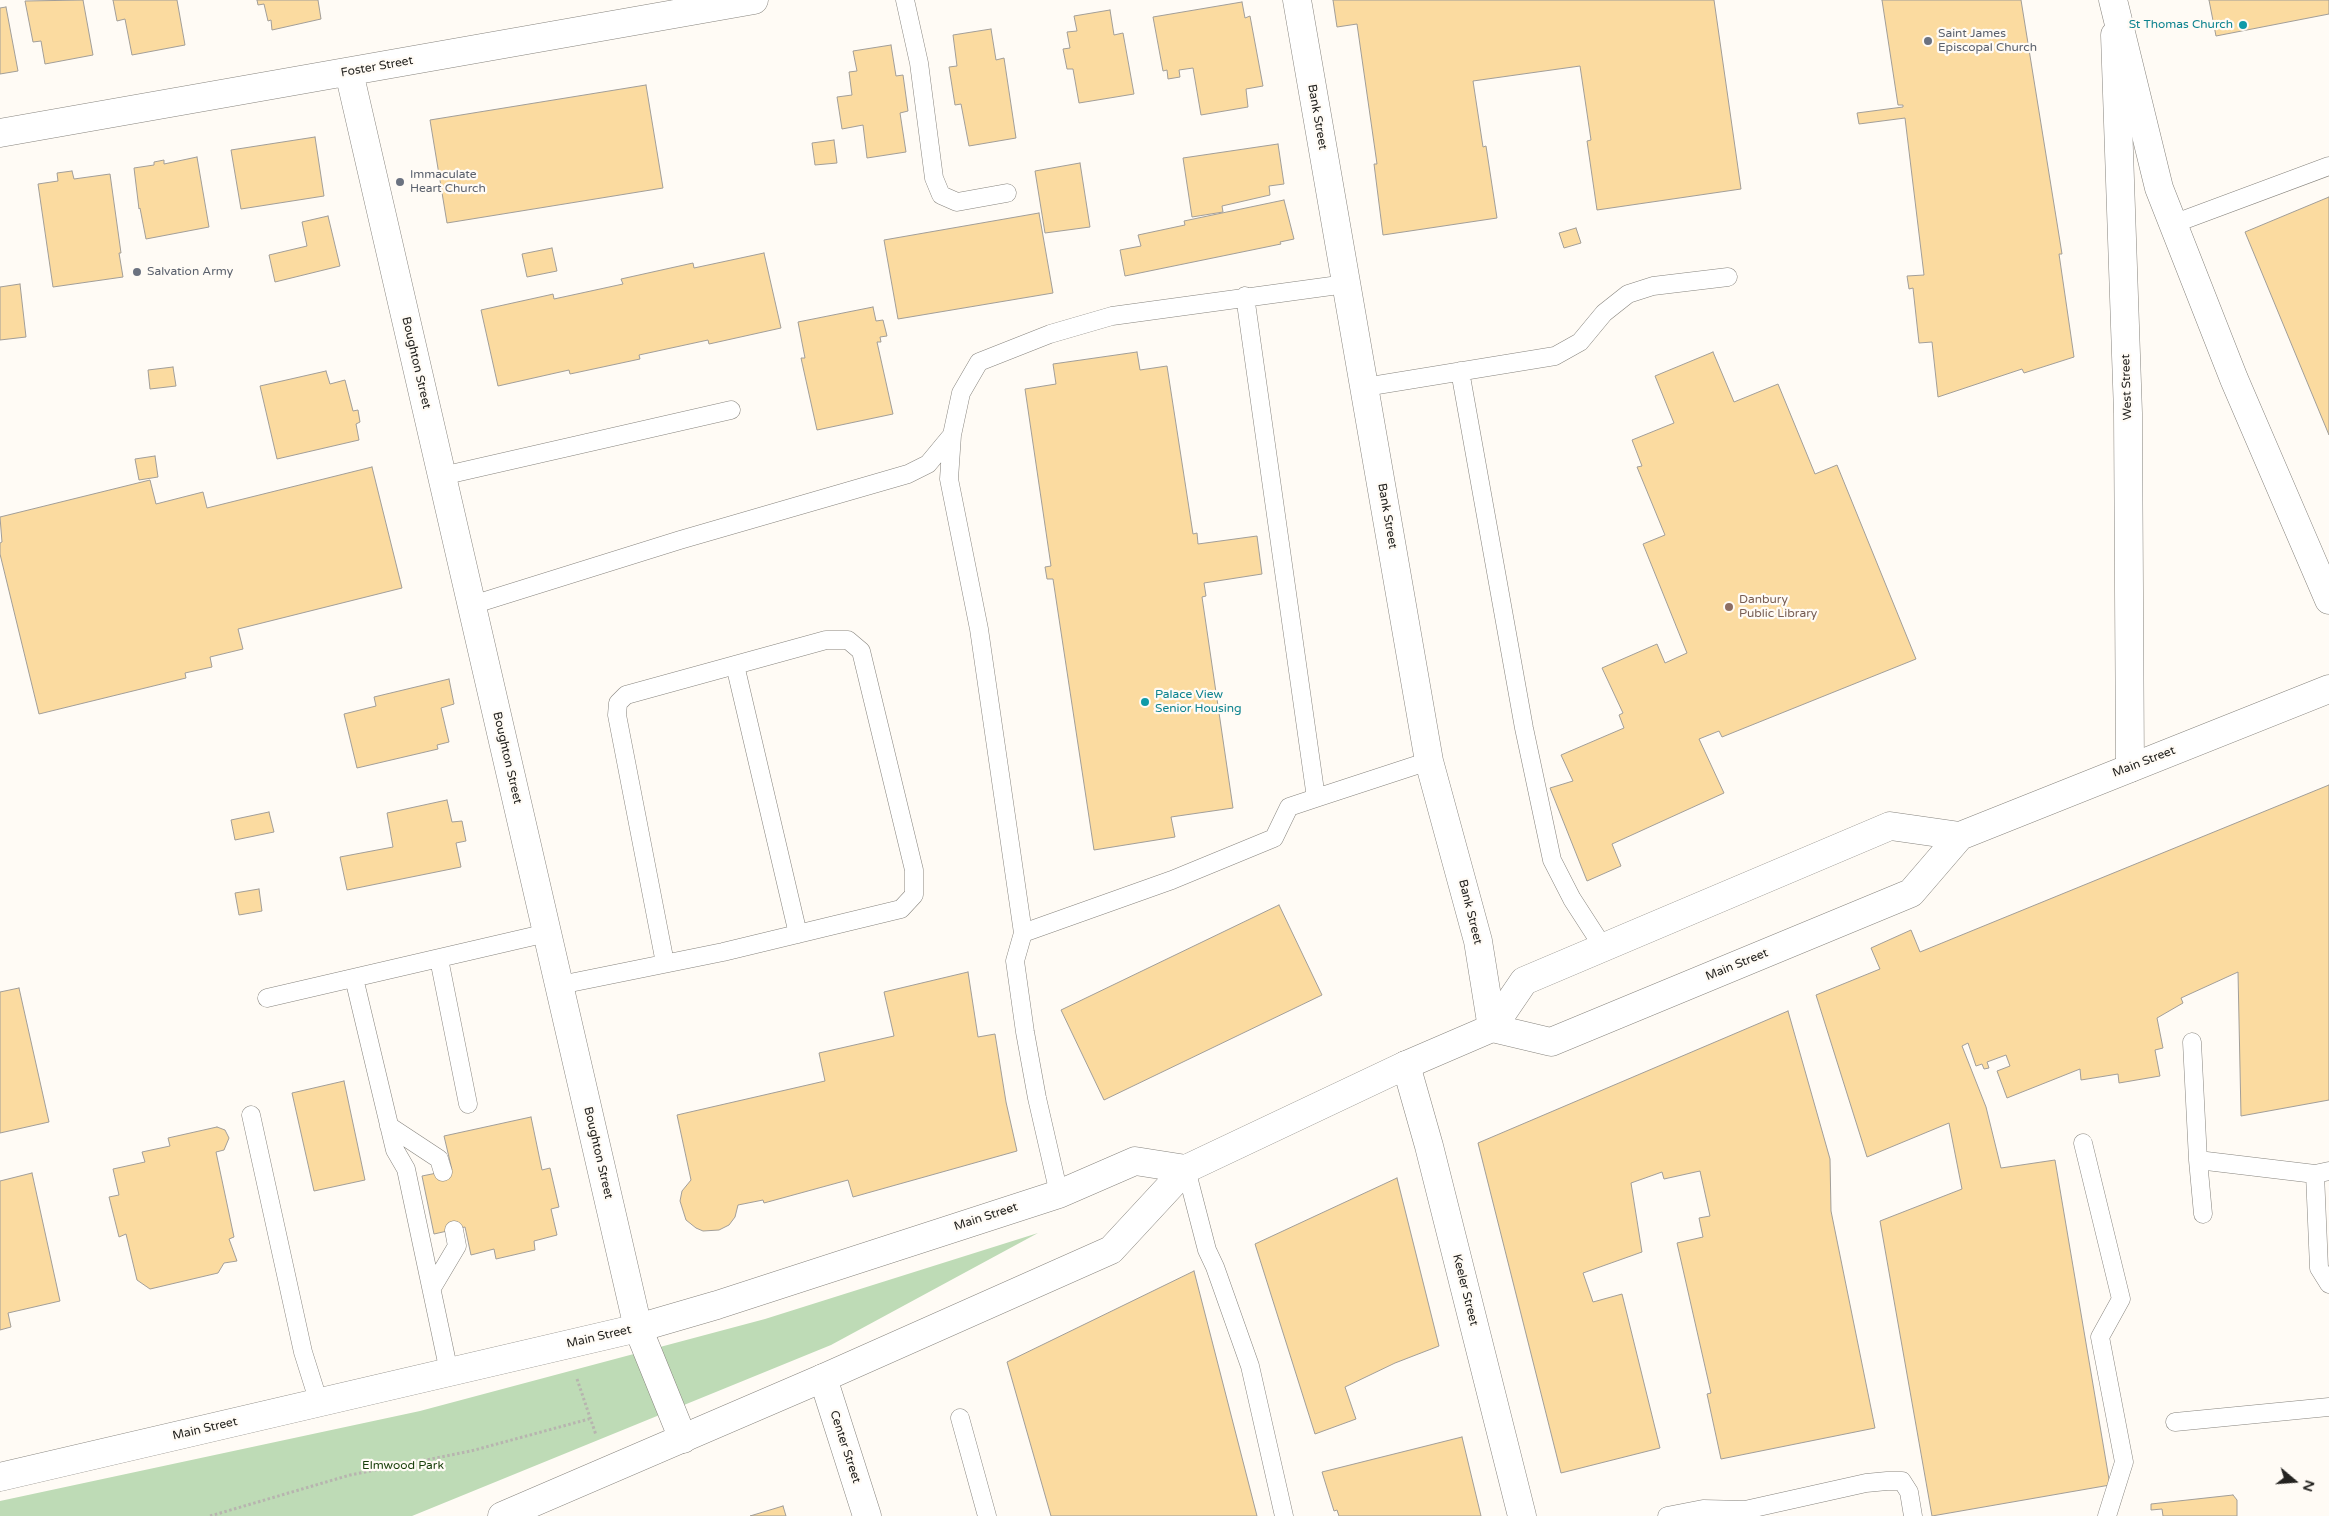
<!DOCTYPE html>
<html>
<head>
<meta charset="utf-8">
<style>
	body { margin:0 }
	#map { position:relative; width:2329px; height:1516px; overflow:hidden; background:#fffbf5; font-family:"Varela Round",sans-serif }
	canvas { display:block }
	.north { position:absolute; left:2269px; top:1456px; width:50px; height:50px; -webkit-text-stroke:4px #fffbf5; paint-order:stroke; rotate:108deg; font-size:14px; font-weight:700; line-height:20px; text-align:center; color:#242320 }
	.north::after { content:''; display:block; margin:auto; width:18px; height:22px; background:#242320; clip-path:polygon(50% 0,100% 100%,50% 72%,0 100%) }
</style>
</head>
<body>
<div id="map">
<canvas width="2329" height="1516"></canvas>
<div class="north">N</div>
</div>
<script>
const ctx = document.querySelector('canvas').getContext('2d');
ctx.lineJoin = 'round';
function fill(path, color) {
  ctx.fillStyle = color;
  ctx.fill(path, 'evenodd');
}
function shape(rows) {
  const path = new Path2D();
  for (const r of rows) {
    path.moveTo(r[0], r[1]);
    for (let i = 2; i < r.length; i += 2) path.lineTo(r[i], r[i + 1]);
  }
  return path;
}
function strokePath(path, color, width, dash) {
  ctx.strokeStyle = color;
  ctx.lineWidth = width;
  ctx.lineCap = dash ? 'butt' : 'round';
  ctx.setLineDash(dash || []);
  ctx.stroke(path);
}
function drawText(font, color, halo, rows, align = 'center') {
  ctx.font = font + ' "Varela Round",sans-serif';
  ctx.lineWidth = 4.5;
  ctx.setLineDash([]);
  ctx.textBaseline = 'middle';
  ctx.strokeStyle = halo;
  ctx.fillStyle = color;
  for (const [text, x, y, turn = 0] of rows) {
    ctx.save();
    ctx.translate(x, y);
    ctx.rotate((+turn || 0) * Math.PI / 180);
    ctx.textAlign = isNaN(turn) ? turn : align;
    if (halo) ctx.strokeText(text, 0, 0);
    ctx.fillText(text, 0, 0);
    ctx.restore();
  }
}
const green = shape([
	[1038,1233,831,1345,412,1516,0,1516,0,1501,420,1411,765,1319]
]);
const building = shape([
	[83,0,93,55,45,64,41,41,33,42,25,1,83,0],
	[113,0,177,0,185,45,132,55,125,19,117,21,113,0],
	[257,0,318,0,321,19,272,30,271,20,268,21,264,4,258,5,257,0],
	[1333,0,1714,0,1741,189,1597,210,1587,141,1591,140,1580,66,1473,81,1483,147,1486,146,1497,218,1383,235,1374,164,1377,164,1357,24,1337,27,1333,0],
	[1882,0,2021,0,2062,254,2059,254,2074,357,2024,373,2022,369,1938,397,1932,342,1919,343,1913,288,1909,289,1907,276,1924,275,1905,118,1859,124,1857,113,1903,107,1903,105,1898,105,1882,0],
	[2209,0,2329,0,2329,14,2216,36,2209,0],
	[1242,2,1245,18,1250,16,1263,86,1246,89,1248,107,1201,115,1193,68,1179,70,1180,77,1168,79,1167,70,1163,71,1153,17,1242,2],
	[6,7,18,71,0,74,0,8,6,7],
	[1110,10,1114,35,1123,33,1134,94,1079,103,1073,69,1067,69,1063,49,1070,48,1067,32,1077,31,1074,16,1110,10],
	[991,29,996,60,1004,58,1016,138,969,146,961,104,955,105,949,67,957,66,953,35,991,29],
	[891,45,896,76,903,75,908,111,900,113,906,152,867,158,863,125,842,129,837,97,852,95,849,72,857,71,853,51,891,45],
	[646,85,663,188,447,223,430,120,646,85],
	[315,137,324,196,241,209,231,150,315,137],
	[834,140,837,163,815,165,812,143,834,140],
	[1278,144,1284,184,1269,186,1270,195,1222,206,1223,212,1192,217,1183,158,1278,144],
	[197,157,209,227,146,239,140,208,139,209,134,168,154,165,154,162,164,160,164,164,197,157],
	[1080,163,1090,227,1045,233,1035,171,1080,163],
	[72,171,74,179,110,174,121,253,119,253,123,277,53,287,38,184,58,181,57,173,72,171],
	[2329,197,2329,435,2245,232,2329,197],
	[1284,200,1294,239,1280,242,1281,244,1125,276,1120,250,1141,246,1138,235,1185,225,1184,221,1284,200],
	[1039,213,1053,293,898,319,884,240,1039,213],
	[328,216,340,266,275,282,269,255,307,246,302,222,328,216],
	[1576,228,1581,243,1564,248,1559,233,1576,228],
	[552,248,557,271,527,277,522,254,552,248],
	[764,253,781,328,709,344,708,340,639,355,640,359,570,374,569,370,498,386,481,310,549,295,553,294,554,299,623,284,621,279,693,263,694,268,764,253],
	[20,284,26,337,0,340,0,287,20,284],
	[873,307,876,321,883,320,887,336,880,337,881,342,877,342,893,414,817,430,801,358,805,358,798,322,873,307],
	[1137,352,1140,370,1167,366,1193,534,1197,533,1198,544,1257,536,1262,574,1204,583,1206,596,1202,597,1233,808,1171,817,1175,837,1094,850,1053,579,1047,579,1045,567,1051,566,1025,389,1056,384,1053,364,1137,352],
	[1713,352,1734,402,1778,384,1815,474,1837,465,1916,659,1722,737,1719,731,1699,739,1724,793,1612,844,1621,866,1587,881,1550,788,1573,781,1561,755,1624,728,1619,715,1623,713,1602,668,1657,644,1665,663,1687,653,1643,544,1665,535,1637,467,1642,466,1632,440,1674,423,1655,376,1713,352],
	[173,367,176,386,150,389,148,370,173,367],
	[326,371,330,384,345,380,353,411,358,410,360,422,356,424,359,440,277,459,260,386,326,371],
	[155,456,158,477,139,480,135,459,155,456],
	[372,467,402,588,238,629,243,649,210,657,212,667,185,673,186,678,39,714,0,554,0,543,2,542,0,517,150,480,156,504,203,492,207,508,372,467],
	[449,679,454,704,441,708,449,742,437,745,438,749,357,768,344,714,376,706,374,697,449,679],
	[2329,785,2329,1100,2241,1116,2238,972,2181,998,2183,1003,2157,1018,2163,1048,2155,1050,2160,1076,2119,1083,2118,1074,2081,1080,2080,1069,2007,1098,1997,1071,2010,1066,2006,1055,1987,1062,1989,1068,1984,1069,1982,1064,1976,1066,1968,1043,1962,1046,1986,1107,2001,1168,2055,1160,2110,1485,1932,1516,1880,1221,1962,1189,1949,1123,1867,1157,1816,995,1880,969,1871,948,1911,930,1920,952,2329,785],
	[447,800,452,822,462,821,466,841,456,843,461,867,347,890,340,857,393,847,387,813,447,800],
	[269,812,274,832,235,840,231,820,269,812],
	[259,889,262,911,239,915,235,893,259,889],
	[1279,905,1322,995,1104,1100,1061,1010,1279,905],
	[968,972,978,1037,995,1034,1006,1102,1017,1151,853,1197,848,1180,764,1203,763,1200,738,1205,735,1217,729,1225,719,1230,703,1231,696,1228,686,1220,680,1201,682,1191,691,1180,677,1115,825,1081,819,1053,894,1036,884,992,968,972],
	[19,988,49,1122,0,1133,0,992,19,988],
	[1788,1011,1830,1159,1831,1211,1875,1428,1721,1459,1707,1394,1711,1393,1677,1243,1703,1237,1699,1218,1710,1216,1700,1171,1664,1179,1662,1172,1631,1183,1642,1252,1583,1273,1593,1302,1622,1294,1660,1448,1561,1473,1478,1143,1788,1011],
	[344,1081,365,1180,314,1191,292,1093,344,1081],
	[531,1117,542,1170,550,1168,559,1207,551,1209,557,1235,534,1241,535,1250,496,1259,494,1249,471,1255,465,1227,434,1234,422,1176,452,1170,444,1136,531,1117],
	[217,1127,225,1130,229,1138,224,1150,216,1152,234,1237,229,1239,237,1261,224,1263,218,1273,150,1289,137,1280,126,1234,119,1237,109,1197,119,1195,113,1169,145,1162,142,1152,170,1146,168,1138,217,1127],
	[32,1173,60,1301,8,1313,11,1327,0,1330,0,1181,32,1173],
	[1397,1178,1439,1346,1395,1363,1345,1387,1356,1419,1315,1434,1255,1244,1397,1178],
	[1194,1271,1257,1516,1051,1516,1007,1362,1194,1271],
	[1462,1437,1481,1516,1339,1516,1337,1510,1334,1511,1322,1472,1462,1437],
	[2233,1495,2237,1500,2237,1516,2163,1516,2162,1509,2151,1510,2151,1504,2233,1495],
	[783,1506,786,1516,750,1516,783,1506]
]);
const path = shape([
	[577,1379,596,1435],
	[210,1516,350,1475,471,1451,589,1419]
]);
const service = shape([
	[905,0,919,63,934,178,941,195,957,202,1007,193],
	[2173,224,2329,166],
	[1245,296,1316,798,1429,761],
	[1460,371,1524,728,1552,860,1572,899,1603,947],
	[1365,387,1555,356,1580,342,1604,313,1628,294,1653,286,1728,277],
	[952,435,949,479,979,629,1023,933,1172,880,1274,838,1289,807,1316,798],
	[442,476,731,410],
	[472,605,680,540,908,474,928,464,952,435,961,393,979,362,1050,334,1112,316,1346,284],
	[735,665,798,934],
	[1023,933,1015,961,1025,1032,1037,1098,1059,1194],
	[439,959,468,1104],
	[354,978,395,1150,406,1169,449,1372],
	[560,985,723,952,901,909,914,895,914,870,861,651,848,640,826,640,626,695,618,703,617,715,665,963],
	[267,998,547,933],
	[2192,1042,2198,1160,2315,1174],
	[251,1115,303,1352,319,1403],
	[389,1126,439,1159,443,1172],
	[2083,1143,2121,1299,2100,1337,2124,1462,2107,1516],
	[2198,1160,2203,1214],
	[1186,1169,1207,1250,1215,1267,1250,1366,1284,1516],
	[2329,1171,2315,1174,2319,1268,2329,1284],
	[432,1288,457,1246,454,1230],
	[960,1418,987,1516],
	[2175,1422,2329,1407],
	[1667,1516,1703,1509,1745,1510,1866,1483,1887,1481,1902,1481,1909,1492,1913,1516]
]);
const minor = shape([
	[1297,0,1429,761,1478,941,1492,1028],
	[2115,35,2128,413,2130,768],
	[349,72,638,1328,683,1439],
	[0,133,754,0],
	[1406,1065,1429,1146,1522,1516],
	[823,1378,867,1516]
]);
const secondary = shape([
	[1492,1028,1551,1042,1911,893,1960,836,2329,689],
	[0,1477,638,1328,717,1305,1059,1194,1135,1161,1186,1169],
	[502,1516,823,1378,1111,1250,1186,1169,1406,1065,1492,1028,1524,981,1890,826,1960,836]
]);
const primary = shape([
	[2113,0,2159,188,2234,379,2329,600]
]);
const markers = [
	[2243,25,5,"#0f9aa8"],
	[1928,41,5,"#6b7280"],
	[400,182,5,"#6b7280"],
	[137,272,5,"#6b7280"],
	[1729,607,5,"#8d6e63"],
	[1145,702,5,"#0f9aa8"]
];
const cultureNames = [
	["St Thomas Church",2233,25],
	["Palace View",1155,695,"left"],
	["Senior Housing",1155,709,"left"]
];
const worshipNames = [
	["Saint James",1938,34],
	["Episcopal Church",1938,48],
	["Immaculate",410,175],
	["Heart Church",410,189],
	["Salvation Army",147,272]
];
const streetNames = [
	["Foster Street",377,67,-10],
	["Bank Street",1317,117,80],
	["Boughton Street",416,363,77],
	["West Street",2127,387,-92],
	["Bank Street",1387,516,80],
	["Boughton Street",507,758,77],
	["Main Street",2144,762,-21],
	["Bank Street",1470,912,76],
	["Main Street",1737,965,-22],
	["Boughton Street",598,1153,77],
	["Main Street",986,1217,-18],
	["Keeler Street",1465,1290,76],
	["Main Street",599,1337,-13],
	["Main Street",205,1429,-13],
	["Center Street",845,1447,72]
];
const educationNames = [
	["Danbury",1739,600],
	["Public Library",1739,614]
];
const parkNames = [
	["Elmwood Park",403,1466]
];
fill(green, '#bedbb6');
fill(building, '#fbdba0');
strokePath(building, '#a29e98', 1);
strokePath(service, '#87847e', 19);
strokePath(minor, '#87847e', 29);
strokePath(secondary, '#87847e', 29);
strokePath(primary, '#87847e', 29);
strokePath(path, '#b7b4af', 3, [2.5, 2.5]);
strokePath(service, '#fff', 18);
strokePath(minor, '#fff', 28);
strokePath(secondary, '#fff', 28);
strokePath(primary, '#fff', 28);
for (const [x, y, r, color] of markers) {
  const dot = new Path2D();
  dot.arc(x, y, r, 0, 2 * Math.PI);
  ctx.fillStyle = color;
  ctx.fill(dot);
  strokePath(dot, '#fffbf5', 2);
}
drawText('12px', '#0d838f', '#fffbf5', cultureNames, 'right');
drawText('12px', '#5b616d', '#fffbf5', worshipNames, 'left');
drawText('12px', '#242320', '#fffbf5', streetNames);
drawText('12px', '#785e54', '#fffbf5', educationNames, 'left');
drawText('12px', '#173e09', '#fffbf5', parkNames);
</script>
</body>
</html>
